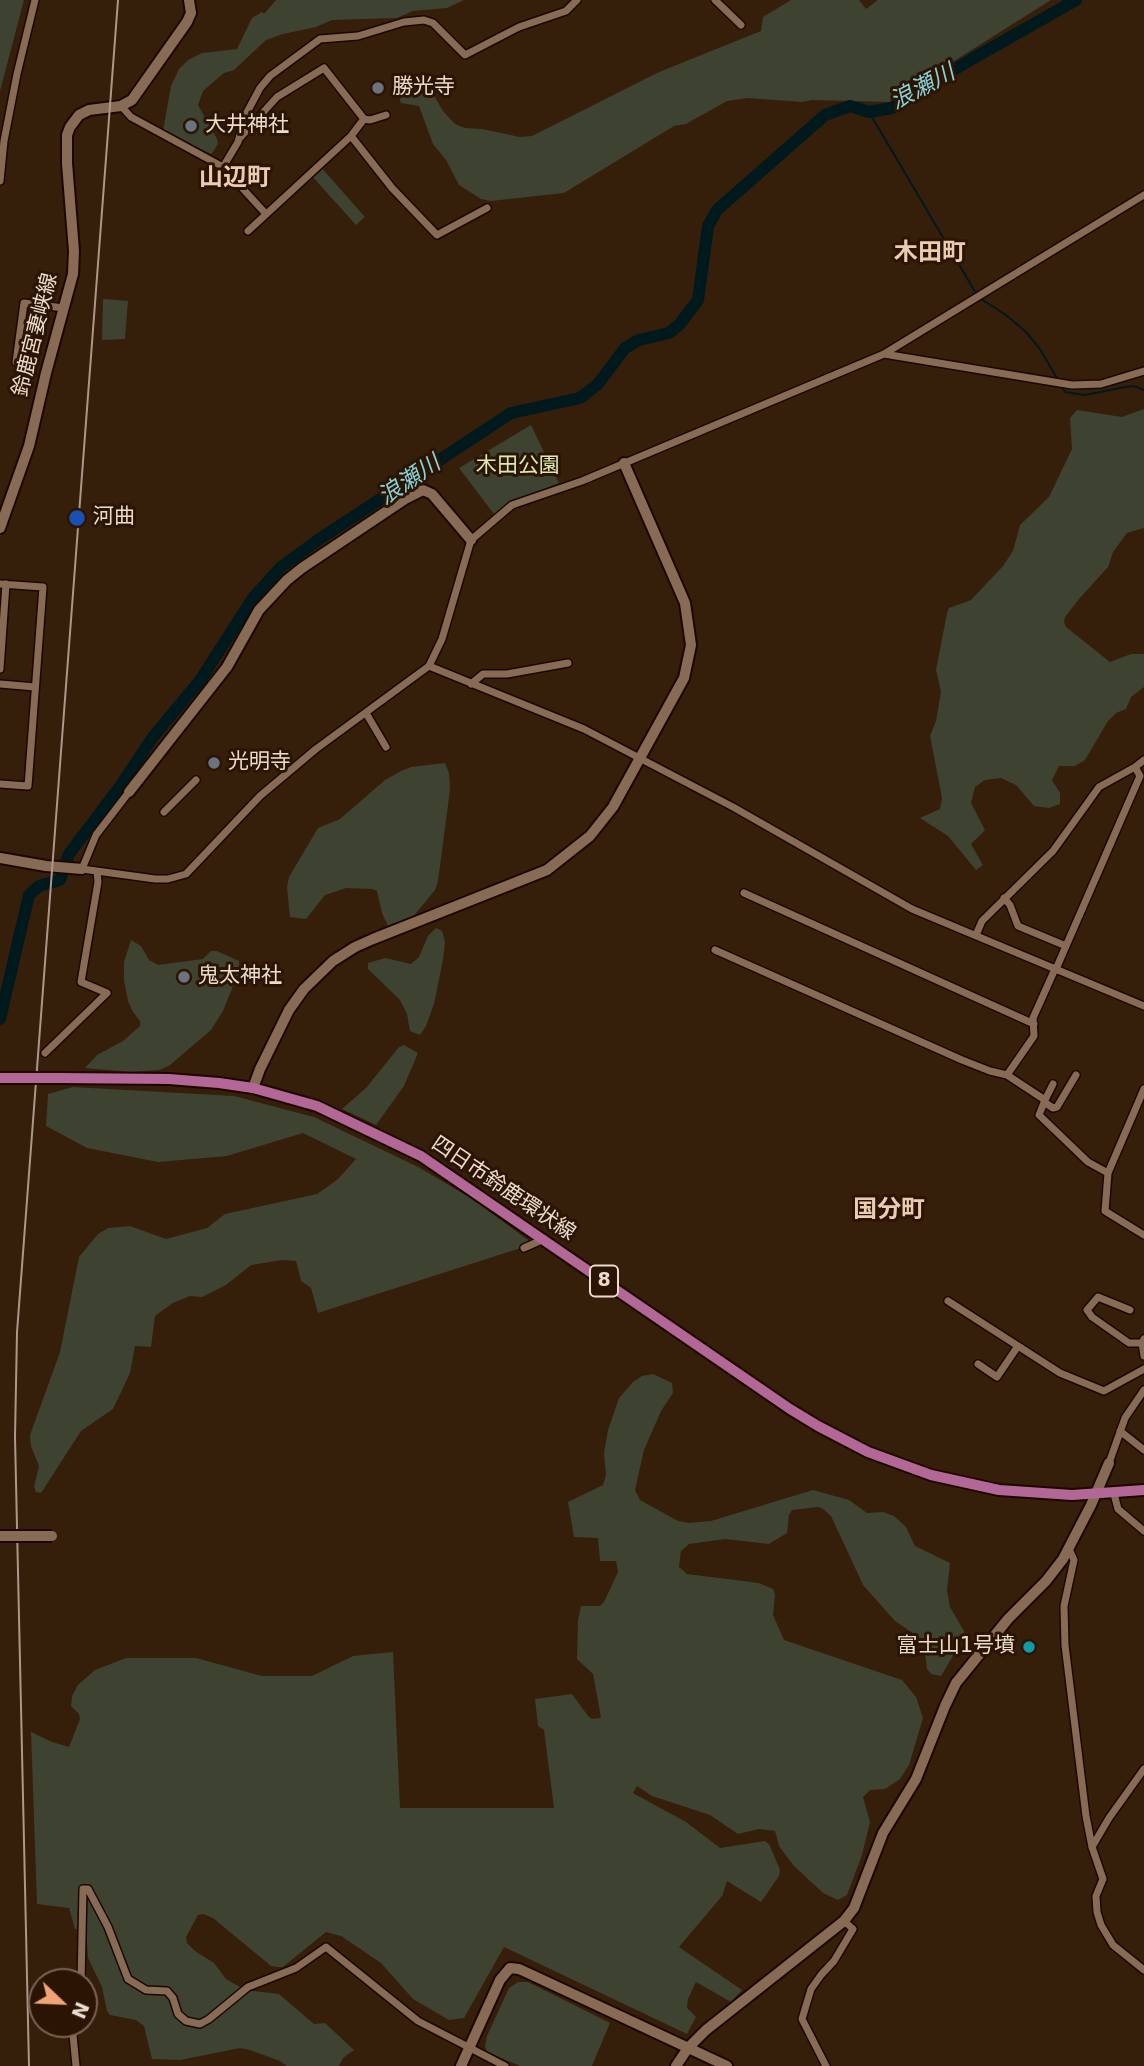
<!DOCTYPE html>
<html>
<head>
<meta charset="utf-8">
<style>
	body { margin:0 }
	#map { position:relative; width:1144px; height:2066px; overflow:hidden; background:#351e0a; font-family:"DejaVu Sans",sans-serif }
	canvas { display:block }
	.north { position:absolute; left:28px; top:1968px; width:70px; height:70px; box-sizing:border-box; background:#2b1502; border:2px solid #786454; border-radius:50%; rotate:113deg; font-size:19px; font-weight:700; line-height:28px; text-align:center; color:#ebdbcf }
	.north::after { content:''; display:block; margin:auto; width:24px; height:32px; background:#efa377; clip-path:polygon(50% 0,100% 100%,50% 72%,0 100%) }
</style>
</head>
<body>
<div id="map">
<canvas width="1144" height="2066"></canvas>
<div class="north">N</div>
</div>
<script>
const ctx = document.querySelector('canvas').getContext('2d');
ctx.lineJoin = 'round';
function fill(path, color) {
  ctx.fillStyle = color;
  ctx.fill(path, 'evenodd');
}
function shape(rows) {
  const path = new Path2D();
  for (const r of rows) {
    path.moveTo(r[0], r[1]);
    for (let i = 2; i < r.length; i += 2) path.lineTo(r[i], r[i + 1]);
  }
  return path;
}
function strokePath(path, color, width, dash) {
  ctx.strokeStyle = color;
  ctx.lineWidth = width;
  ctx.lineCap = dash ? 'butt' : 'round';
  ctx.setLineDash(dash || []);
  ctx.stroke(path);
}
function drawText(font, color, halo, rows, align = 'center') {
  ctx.font = font + ' "DejaVu Sans","Noto Sans JP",sans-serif';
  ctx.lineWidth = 6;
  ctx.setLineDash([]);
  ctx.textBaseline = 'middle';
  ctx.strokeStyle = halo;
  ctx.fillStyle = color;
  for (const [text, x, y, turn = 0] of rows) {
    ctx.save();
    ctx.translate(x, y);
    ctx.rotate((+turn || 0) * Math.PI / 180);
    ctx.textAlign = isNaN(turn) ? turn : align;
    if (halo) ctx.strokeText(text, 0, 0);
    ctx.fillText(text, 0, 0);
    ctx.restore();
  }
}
const green = shape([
	[0,0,24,0,0,91],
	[276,0,464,0,447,8,413,11,397,18,332,20,316,27,283,34,266,40,234,70,224,73,203,91,198,105,217,139,218,144,213,152,211,154,163,131,171,86,179,69,188,60,202,53,237,49,252,18,262,12,264,14],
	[791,0,859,0,866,9,878,0,1051,0,889,102,812,100,802,102,748,98,727,101,686,124,674,126,564,193,491,201,481,199,459,185,446,160,433,144,419,106,401,103,396,87,418,73,429,87,443,111,455,124,465,128,482,129,520,137,532,136,659,72,761,31,763,17],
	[320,166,365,217,356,225,310,174],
	[103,299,128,301,125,339,102,340],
	[1144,409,1144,528,1127,533,1113,552,1108,567,1079,599,1065,617,1064,622,1066,627,1110,662,1131,654,1144,654,1144,687,1131,697,1126,709,1116,713,1108,721,1085,760,1075,766,1059,766,1052,780,1060,793,1060,804,1049,808,1034,806,1016,785,1001,778,985,780,975,787,971,803,985,830,971,844,983,865,976,870,948,836,920,818,940,809,942,798,930,736,936,721,941,692,936,670,947,613,949,608,971,600,1003,566,1013,551,1020,525,1049,497,1072,449,1070,418,1077,410,1122,417],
	[531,425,559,483,510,503,494,514,459,468],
	[445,763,449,773,450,790,438,881,435,890,413,917,394,930,389,928,382,913,377,891,372,889,346,888,325,895,306,919,290,917,287,887,289,877,318,828,340,819,385,780,401,771,411,767],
	[436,928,442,931,445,942,443,960,434,1004,426,1026,420,1035,410,1031,407,1014,400,1000,368,969,368,963,385,958,411,964,419,957,428,936],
	[131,940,141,946,149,960,158,965,203,959,211,951,217,951,239,961,239,971,223,1011,211,1030,170,1065,160,1070,130,1072,85,1068,97,1055,123,1041,140,1026,140,1021,133,1012,128,1001,124,980,124,962],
	[404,1045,418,1053,404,1086,376,1125,342,1109,366,1088,399,1047],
	[73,1087,234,1096,314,1117,418,1167,471,1198,528,1240,527,1246,318,1313,311,1288,301,1281,296,1261,282,1260,251,1265,226,1285,202,1297,190,1296,173,1303,155,1316,151,1347,135,1346,130,1373,113,1409,81,1431,41,1493,36,1492,34,1487,39,1466,31,1446,30,1435,60,1352,79,1257,98,1234,108,1228,130,1226,166,1239,207,1228,225,1214,317,1194,337,1180,356,1159,303,1133,227,1156,158,1162,87,1148,46,1126,48,1094],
	[653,1374,672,1383,673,1393,661,1411,644,1450,635,1490,640,1500,678,1521,689,1523,711,1521,813,1490,849,1500,867,1513,883,1512,894,1516,906,1527,915,1546,950,1563,947,1590,950,1607,964,1631,964,1637,941,1676,931,1674,927,1669,924,1646,917,1636,895,1621,863,1585,831,1516,823,1509,818,1507,792,1510,789,1515,787,1533,769,1544,725,1539,689,1544,681,1551,679,1567,687,1574,759,1583,773,1589,775,1594,773,1615,784,1640,902,1680,916,1697,923,1718,909,1765,900,1779,885,1789,870,1790,863,1797,870,1822,862,1855,847,1895,838,1900,823,1893,794,1866,779,1846,775,1831,759,1829,738,1834,710,1815,652,1796,637,1786,633,1793,686,1822,720,1848,765,1841,769,1844,780,1870,779,1876,761,1902,727,1881,722,1896,679,1947,742,1990,731,2002,696,1982,688,1999,687,2008,696,2017,687,2034,504,1947,464,2018,449,2020,413,1999,381,1963,341,1936,326,1932,283,1967,277,1967,271,1966,213,1918,203,1914,198,1915,186,1937,187,1943,195,1951,214,1963,226,1979,245,1990,279,1994,314,2024,325,2023,354,2050,343,2058,339,2066,287,2066,280,2061,250,2050,240,2048,180,2060,152,2059,144,2026,136,2020,110,2015,107,2011,102,1987,88,1958,86,1930,75,1929,69,1908,37,1904,31,1732,52,1742,69,1747,80,1719,79,1714,71,1706,72,1696,78,1685,95,1670,126,1658,196,1658,262,1676,312,1676,353,1656,393,1652,400,1808,554,1808,544,1730,538,1726,535,1699,572,1694,588,1716,592,1719,601,1718,593,1674,577,1659,578,1620,581,1606,600,1606,604,1602,618,1572,616,1561,600,1561,598,1538,574,1537,568,1502,603,1485,606,1475,604,1453,608,1430,619,1398,633,1382,642,1376],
	[518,1982,528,1982,610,2023,592,2066,520,2066,487,2052,485,2047,487,2036,509,1988]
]);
const stream = shape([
	[869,112,977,295],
	[981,299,1006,315,1026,332,1040,349,1058,380],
	[1060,385,1065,392,1085,395,1125,387,1134,386,1144,390]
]);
const river = shape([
	[0,1019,29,895,39,886,60,880,69,854,121,785,153,737,201,679,253,598,281,567,318,540,511,413,580,398,598,384,625,348,639,340,669,333,679,325,698,300,708,226,717,210,825,115,850,106,869,112,892,108,972,59,1076,0]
]);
const street = shape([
	[715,0,741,25],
	[121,106,131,117,223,167,266,214],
	[364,119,370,120,386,115],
	[351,136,392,188,437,235,487,208],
	[239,139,277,97,324,68,364,119,351,136,248,231],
	[223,167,238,142,245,116,260,88,270,76,320,39,358,36,404,22,424,20,433,23,465,55,519,27,566,11,577,0],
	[0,181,4,141,17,74,35,0],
	[884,354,1072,385,1101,384,1144,371],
	[16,362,24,303,64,308],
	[0,584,43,587,28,786,0,784],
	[429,666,584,729,733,807,912,909,1144,1006],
	[0,669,6,584],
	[0,684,35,687],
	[471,684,483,674,507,674,568,663],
	[366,713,386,747],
	[129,792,96,835,82,869,155,879,168,879,186,874,260,796,316,749,429,666,442,639,471,540,512,505,582,481,884,354,1144,195],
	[164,812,196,780],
	[744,893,1034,1024],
	[1004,898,1010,905,1018,926,1066,946],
	[976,935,982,921,1053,851,1099,787,1135,767,1144,760],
	[715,950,962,1060,990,1071,1007,1075,1045,1100,1039,1115,1088,1162,1108,1173],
	[1056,969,1140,776,1135,767],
	[45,1053,107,993,81,982,98,882,97,871],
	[1007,1075,1034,1036,1033,1018,1055,969],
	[1144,1089,1108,1173,1105,1211,1144,1235],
	[1045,1100,1053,1084],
	[1044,1102,1053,1108,1057,1107,1076,1075],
	[524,1248,544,1239],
	[948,1301,1060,1373,1104,1391,1144,1369],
	[1130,1310,1098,1297,1087,1310,1092,1317,1129,1343,1142,1343],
	[1144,1339,1142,1343,1144,1356],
	[978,1364,997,1377,1018,1346],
	[1120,1431,1144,1450],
	[1109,1463,1125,1418,1144,1390],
	[1114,1494,1118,1509,1144,1531],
	[1069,1549,1074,1560,1064,1606,1065,1645,1086,1816,1092,1847,1103,1879,1096,1896,1097,1912,1101,1925,1113,1945,1144,1970],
	[1092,1847,1109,1818,1144,1769],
	[81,1982,83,1889,88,1889,108,1927,128,1979,146,1990,167,1991,173,1998,178,2014,186,2021,200,2024,209,2019,248,1987,296,1968,326,1947,418,2021,505,2066],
	[72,2024,76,2066],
	[826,2066,802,2019,811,1989,821,1975,834,1961,853,1929,844,1921]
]);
const secondary = shape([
	[0,528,29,446,46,373,73,274,74,251,67,163,67,135,70,127,79,115,89,110,121,106,132,100,187,22,191,13,189,0],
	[129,792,227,667,259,610,287,580,302,568,405,499,423,490,432,494,471,540],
	[0,858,46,866,82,869],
	[253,1088,260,1069,289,1010,304,989,333,961,355,947,373,939,547,870,590,836,613,807,684,678,691,645,685,603,624,463],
	[461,2066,500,1980,510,1968,519,1969,530,1974,727,2066],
	[676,2066,688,2048,706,2030,844,1921,854,1908,883,1833,916,1779,945,1706,956,1683,1008,1619,1046,1581,1063,1559,1091,1505,1109,1463]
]);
const primary = shape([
	[60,1078,169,1079,219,1083,253,1088,317,1106,421,1156,790,1409,818,1426,868,1452,931,1475,999,1490,1072,1495,1144,1490]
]);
const rail = shape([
	[29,2066,15,1437,17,1332,118,0]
]);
const secondaryBridge = shape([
	[0,1536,52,1536]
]);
const primaryBridge = shape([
	[0,1078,60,1078]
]);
const markers = [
	[378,88,7,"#6b7280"],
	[191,126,7,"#6b7280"],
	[77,518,9,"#1a4fb4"],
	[214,763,7,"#6b7280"],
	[184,977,7,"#6b7280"],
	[1029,1647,7,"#0f9aa8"]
];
const shields = [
	[604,1281,28]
];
const shieldNames = [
	["8",604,1281]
];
const poiNames = [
	["勝光寺",392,88],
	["大井神社",205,126],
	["河曲",93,518],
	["光明寺",228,763],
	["鬼太神社",198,977],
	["富士山1号墳",1015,1647,"right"]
];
const streetNames = [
	["鈴鹿宮妻峡線",36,335,-76],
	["四日市鈴鹿環状線",503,1189,34]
];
const parkNames = [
	["木田公園",518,467]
];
const waterNames = [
	["浪瀬川",923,88,-28],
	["浪瀬川",410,481,-34]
];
const quarterNames = [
	["山辺町",235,179],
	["木田町",930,254],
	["国分町",889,1211]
];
fill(green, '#3e4231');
strokePath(stream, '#00191d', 2);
strokePath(river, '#00191d', 12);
strokePath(street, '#1c0700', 10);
strokePath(secondary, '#1c0700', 14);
strokePath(primary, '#1c0700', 14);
strokePath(street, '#876b55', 7);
strokePath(secondary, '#876b55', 10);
strokePath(primary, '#b36796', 10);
strokePath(rail, '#ab988a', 2);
strokePath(secondaryBridge, '#1c0700', 14, []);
strokePath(primaryBridge, '#1c0700', 14, []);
strokePath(secondaryBridge, '#876b55', 10);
strokePath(primaryBridge, '#b36796', 10);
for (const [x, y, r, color] of markers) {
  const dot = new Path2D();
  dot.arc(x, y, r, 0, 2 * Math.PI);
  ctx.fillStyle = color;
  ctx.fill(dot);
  strokePath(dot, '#2b1502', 2.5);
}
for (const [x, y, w] of shields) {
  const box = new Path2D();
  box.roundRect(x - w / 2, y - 15.5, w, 31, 5);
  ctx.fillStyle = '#2b1502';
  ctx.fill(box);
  strokePath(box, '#ebdbcf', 2);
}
drawText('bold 19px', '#ebdbcf', null, shieldNames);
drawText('21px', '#ebdbcf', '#2b1502', poiNames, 'left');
drawText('21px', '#ebdbcf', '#2b1502', streetNames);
drawText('21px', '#dce9b1', '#2b1502', parkNames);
drawText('italic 23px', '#87d1db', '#2b1502', waterNames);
drawText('bold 24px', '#ebccb3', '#2b1502', quarterNames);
</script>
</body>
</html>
